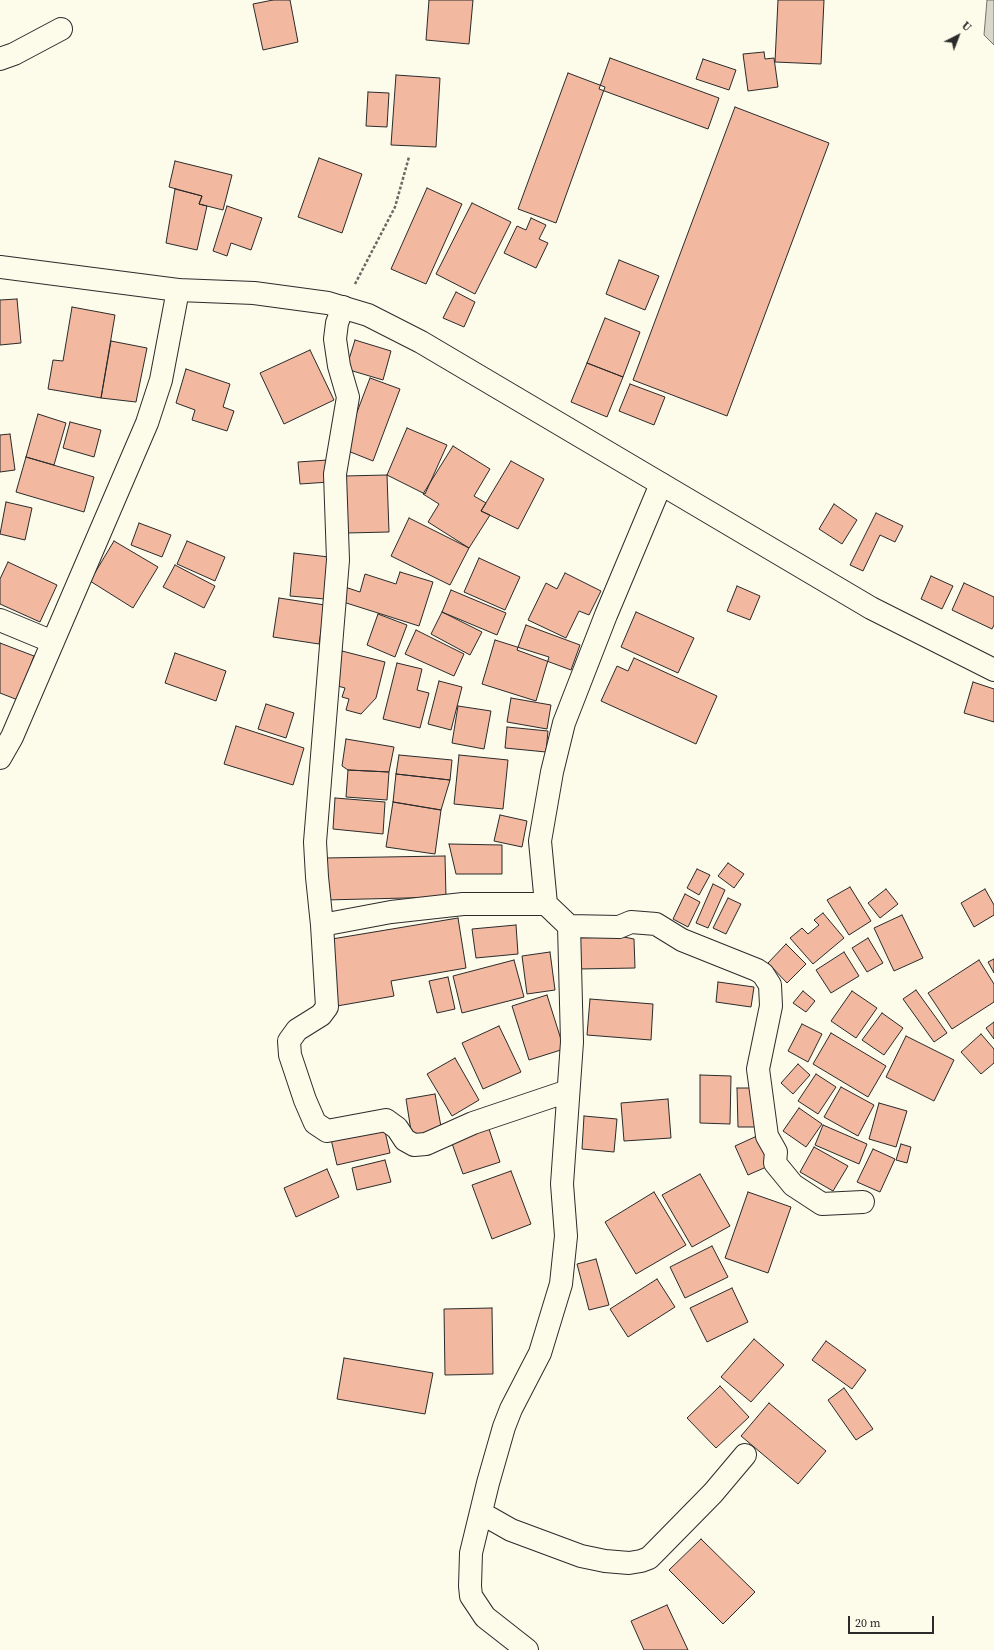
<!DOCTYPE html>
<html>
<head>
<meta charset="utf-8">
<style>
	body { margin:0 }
	#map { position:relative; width:994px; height:1650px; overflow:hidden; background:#fdfbea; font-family:"Source Serif 4",serif }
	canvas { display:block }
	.north { position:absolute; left:938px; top:16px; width:40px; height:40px; -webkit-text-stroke:3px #fdfbea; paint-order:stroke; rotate:42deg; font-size:11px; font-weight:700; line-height:16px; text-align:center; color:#2b2b2b }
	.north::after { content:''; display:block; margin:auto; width:14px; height:18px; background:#2b2b2b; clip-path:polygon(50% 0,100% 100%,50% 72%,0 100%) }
	.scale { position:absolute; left:848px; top:1616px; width:86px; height:18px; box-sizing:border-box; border:2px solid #2b2b2b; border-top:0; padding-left:5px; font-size:12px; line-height:14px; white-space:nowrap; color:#2b2b2b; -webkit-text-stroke:3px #fdfbea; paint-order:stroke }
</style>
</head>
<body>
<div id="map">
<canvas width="994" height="1650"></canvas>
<div class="north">U</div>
<div class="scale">20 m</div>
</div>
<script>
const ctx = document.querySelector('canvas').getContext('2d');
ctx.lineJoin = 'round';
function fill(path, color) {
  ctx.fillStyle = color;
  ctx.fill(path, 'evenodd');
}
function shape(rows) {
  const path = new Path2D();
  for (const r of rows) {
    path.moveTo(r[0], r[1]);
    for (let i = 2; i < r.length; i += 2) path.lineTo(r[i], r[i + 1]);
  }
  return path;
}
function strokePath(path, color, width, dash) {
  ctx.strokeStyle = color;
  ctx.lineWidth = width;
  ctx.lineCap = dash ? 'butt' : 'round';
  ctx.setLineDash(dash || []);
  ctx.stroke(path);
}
const water = shape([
	[987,0,994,0,994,45,984,35,987,0]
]);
const building = shape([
	[273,0,290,0,298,42,263,50,253,4,273,0],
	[429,0,473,0,469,44,426,40,429,0],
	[778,0,824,0,821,64,775,62,778,0],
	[764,52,765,59,774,58,778,87,748,91,743,54,764,52],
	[610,58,719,98,708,129,599,89,610,58],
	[703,59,736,70,729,90,696,79,703,59],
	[568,73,605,87,556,223,518,209,568,73],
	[396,75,440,78,436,147,391,145,396,75],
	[368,92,389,93,387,127,366,126,368,92],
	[735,107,829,143,727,416,633,380,735,107],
	[319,158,362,174,342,233,298,217,319,158],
	[175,161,232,175,223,210,199,204,202,196,169,187,175,161],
	[427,188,462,204,426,284,391,269,427,188],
	[175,189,202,196,199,204,207,206,197,250,166,243,175,189],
	[472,203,511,222,475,294,436,274,472,203],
	[227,206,262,218,251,250,231,243,227,256,213,251,227,206],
	[531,218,546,225,539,239,548,243,536,268,504,253,517,226,526,230,531,218],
	[619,260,659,276,645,310,606,294,619,260],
	[456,292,475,302,464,327,443,318,456,292],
	[17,299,21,343,0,345,0,300,17,299],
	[72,307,115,315,101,398,48,389,53,360,63,361,72,307],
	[605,318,640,332,623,377,587,363,605,318],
	[355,340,391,351,383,380,346,369,355,340],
	[111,341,147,348,136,402,101,398,111,341],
	[310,350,334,400,284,424,260,373,310,350],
	[587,363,623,377,607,417,571,402,587,363],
	[186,369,230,384,223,407,234,411,227,431,192,420,195,410,176,403,186,369],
	[370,378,400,389,373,461,343,449,370,378],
	[630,384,665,397,654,425,619,411,630,384],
	[38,414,66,423,54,465,26,457,38,414],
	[70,422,101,430,94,457,63,448,70,422],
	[407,428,447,445,425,494,387,475,407,428],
	[10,434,15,470,0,472,0,435,10,434],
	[453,446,490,469,474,496,486,503,481,511,490,515,469,548,428,522,439,504,423,494,453,446],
	[26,457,94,477,84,512,16,492,26,457],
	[328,460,329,482,300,484,298,462,328,460],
	[511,461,544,479,518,529,481,511,511,461],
	[387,475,389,532,346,533,344,476,387,475],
	[6,502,32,508,25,540,0,534,6,502],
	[834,504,857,520,842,544,819,529,834,504],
	[876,513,903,526,895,542,880,535,863,571,850,565,876,513],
	[409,518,469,548,450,585,391,556,409,518],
	[139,523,171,535,162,557,131,545,139,523],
	[114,541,158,567,133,608,90,581,114,541],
	[187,541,225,557,215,581,177,564,187,541],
	[294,553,329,557,325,599,290,596,294,553],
	[479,558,520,577,505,610,464,592,479,558],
	[8,562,57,585,40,622,0,604,0,579,8,562],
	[175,565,215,586,204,608,163,587,175,565],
	[400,572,433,582,419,626,340,601,345,587,360,592,365,574,396,584,400,572],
	[565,573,601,591,589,615,579,611,566,638,528,620,546,583,557,589,565,573],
	[931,576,953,586,942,609,921,599,931,576],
	[964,583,994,597,994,625,992,629,952,610,964,583],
	[737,586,760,596,750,620,727,611,737,586],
	[451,590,506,613,497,635,442,612,451,590],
	[279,598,325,605,319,644,273,637,279,598],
	[442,612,482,632,470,655,431,634,442,612],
	[636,612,694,638,678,673,621,647,636,612],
	[378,614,407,625,395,657,367,645,378,614],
	[526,625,580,645,571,670,517,650,526,625],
	[416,630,464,654,454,676,405,654,416,630],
	[495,640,549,657,536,701,482,684,495,640],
	[0,643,34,656,18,700,0,693,0,643],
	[342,651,385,662,376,698,361,714,346,710,349,699,342,697,345,688,334,685,342,651],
	[175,653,226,671,216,701,165,683,175,653],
	[634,658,717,696,696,744,601,701,617,666,628,671,634,658],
	[397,663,422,669,417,690,429,693,420,728,383,719,397,663],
	[439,681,462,687,451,730,428,724,439,681],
	[973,682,994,689,994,722,964,713,973,682],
	[511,698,551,705,547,729,507,722,511,698],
	[266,704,294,713,286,738,258,729,266,704],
	[458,706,491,711,484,749,452,743,458,706],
	[236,726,304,748,293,785,224,764,236,726],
	[507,727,548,731,546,752,505,748,507,727],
	[346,739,394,747,389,772,348,770,342,766,346,739],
	[399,755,452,760,450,780,396,774,399,755],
	[459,755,508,760,503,809,454,804,459,755],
	[348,770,389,772,387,800,346,797,348,770],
	[396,774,450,780,441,810,393,802,396,774],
	[335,798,385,802,383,834,333,829,335,798],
	[393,802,441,810,435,854,386,847,393,802],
	[500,815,527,821,522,847,494,841,500,815],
	[449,844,502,845,502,874,456,874,449,844],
	[445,856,446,897,325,900,324,858,445,856],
	[728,863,744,874,734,888,718,876,728,863],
	[697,869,710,875,699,895,687,888,697,869],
	[713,884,725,890,708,928,696,923,713,884],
	[850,887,871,921,849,935,827,900,850,887],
	[886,889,898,904,880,918,868,903,886,889],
	[985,889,994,905,994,915,974,927,961,903,985,889],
	[685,894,700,902,688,927,673,919,685,894],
	[728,898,741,904,726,934,713,928,728,898],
	[823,913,844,938,813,964,790,938,802,928,808,934,819,925,814,920,823,913],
	[902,915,923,958,894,971,874,928,902,915],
	[458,918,466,968,391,981,394,996,337,1006,326,940,458,918],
	[516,925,518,954,476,958,472,929,516,925],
	[569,926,634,939,635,968,579,969,569,926],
	[868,938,883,963,867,972,852,948,868,938],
	[786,944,806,964,787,983,768,963,786,944],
	[550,952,555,990,527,994,522,956,550,952],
	[844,952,859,976,831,993,816,970,844,952],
	[994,959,994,973,988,962,994,959],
	[514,960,524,997,462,1013,453,976,514,960],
	[979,960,994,984,994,1002,952,1029,928,993,979,960],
	[448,977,455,1009,437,1013,429,981,448,977],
	[718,982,754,987,751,1007,716,1002,718,982],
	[916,990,947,1033,934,1042,903,999,916,990],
	[803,991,815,1001,806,1012,793,1003,803,991],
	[852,991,877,1008,856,1038,831,1021,852,991],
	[547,995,564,1049,529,1060,512,1006,547,995],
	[590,999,653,1004,651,1040,587,1035,590,999],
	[882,1013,903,1028,884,1055,862,1040,882,1013],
	[994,1022,994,1039,986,1028,994,1022],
	[802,1024,822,1034,808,1062,788,1051,802,1024],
	[499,1026,521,1072,483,1089,462,1043,499,1026],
	[831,1033,886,1066,868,1097,813,1064,831,1033],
	[981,1034,994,1049,994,1063,981,1074,961,1052,981,1034],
	[906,1036,954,1060,934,1101,886,1077,906,1036],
	[455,1058,479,1100,452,1116,427,1074,455,1058],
	[798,1064,810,1075,793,1094,781,1083,798,1064],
	[816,1074,836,1087,818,1114,798,1101,816,1074],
	[700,1075,731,1076,730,1124,700,1123,700,1075],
	[841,1087,874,1105,858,1136,824,1117,841,1087],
	[737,1088,755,1088,756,1127,738,1127,737,1088],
	[435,1094,442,1132,412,1137,406,1099,435,1094],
	[668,1099,671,1138,624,1141,621,1103,668,1099],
	[879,1103,907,1111,896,1147,869,1139,879,1103],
	[799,1108,822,1124,806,1147,783,1131,799,1108],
	[584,1116,617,1119,614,1152,582,1149,584,1116],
	[383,1123,390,1153,337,1165,330,1135,383,1123],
	[823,1125,867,1144,859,1164,815,1145,823,1125],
	[488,1126,500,1162,463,1174,450,1138,488,1126],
	[757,1136,771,1165,748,1175,735,1146,757,1136],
	[901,1144,911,1147,907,1163,896,1160,901,1144],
	[814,1147,848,1166,833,1191,800,1172,814,1147],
	[873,1149,895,1159,880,1192,857,1182,873,1149],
	[385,1160,391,1182,357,1190,352,1168,385,1160],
	[327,1169,339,1197,296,1217,284,1188,327,1169],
	[511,1171,531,1224,492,1239,472,1185,511,1171],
	[700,1174,730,1226,692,1247,662,1195,700,1174],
	[654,1192,686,1245,636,1274,605,1222,654,1192],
	[748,1192,791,1207,768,1273,725,1258,748,1192],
	[712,1246,728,1277,685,1298,670,1267,712,1246],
	[596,1259,609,1305,589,1310,577,1264,596,1259],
	[657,1279,675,1307,628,1337,610,1309,657,1279],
	[732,1288,748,1322,707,1342,690,1308,732,1288],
	[492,1308,493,1374,445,1375,444,1309,492,1308],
	[754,1339,784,1365,751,1402,721,1377,754,1339],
	[826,1341,866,1370,852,1389,812,1360,826,1341],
	[344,1358,433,1373,425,1414,337,1399,344,1358],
	[720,1386,749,1417,716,1448,687,1418,720,1386],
	[844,1388,873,1429,856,1440,828,1400,844,1388],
	[769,1403,826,1451,798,1484,741,1436,769,1403],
	[701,1539,755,1592,723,1624,669,1570,701,1539],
	[667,1605,688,1650,644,1650,631,1621,667,1605]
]);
const path = shape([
	[355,284,395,207,409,157]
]);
const minor = shape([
	[0,59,14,54,61,29],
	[343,307,337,323,335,339,339,366,348,397,335,474,338,560,315,842,317,877,322,925,327,1007,321,1015,297,1030,289,1041,290,1055,305,1100,315,1123,327,1131,386,1120,397,1128,405,1140,414,1145,426,1144,473,1123,568,1091],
	[661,484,606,615,564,723,552,772,540,841,546,904,569,926,619,927,631,922,656,924,682,940,757,970,763,974,770,985,771,1006,758,1069,767,1136,776,1152,775,1163,793,1185,822,1204,863,1202],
	[0,620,53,642],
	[0,758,12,737,147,423,161,380,178,290],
	[322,925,391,912,463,904,546,904],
	[481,1513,511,1530,581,1556,605,1561,629,1563,641,1561,649,1558,657,1550,713,1493,745,1455],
	[527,1650,485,1617,471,1596,470,1586,471,1553,488,1483,504,1427,511,1409,540,1353,561,1284,566,1236,562,1184,572,1042,569,926]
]);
const trunk = shape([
	[0,267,178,290,254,293,328,303,368,315,421,342,871,608,994,670]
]);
fill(water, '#d8d7c9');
strokePath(water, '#74746e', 1);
fill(building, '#f2b8a0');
strokePath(building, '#2b2b2b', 1);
strokePath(minor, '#2b2b2b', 24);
strokePath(trunk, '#2b2b2b', 24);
strokePath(path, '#6a6964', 2.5, [3, 2]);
strokePath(minor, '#fdfbea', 22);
strokePath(trunk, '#fdfbea', 22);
</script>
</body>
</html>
